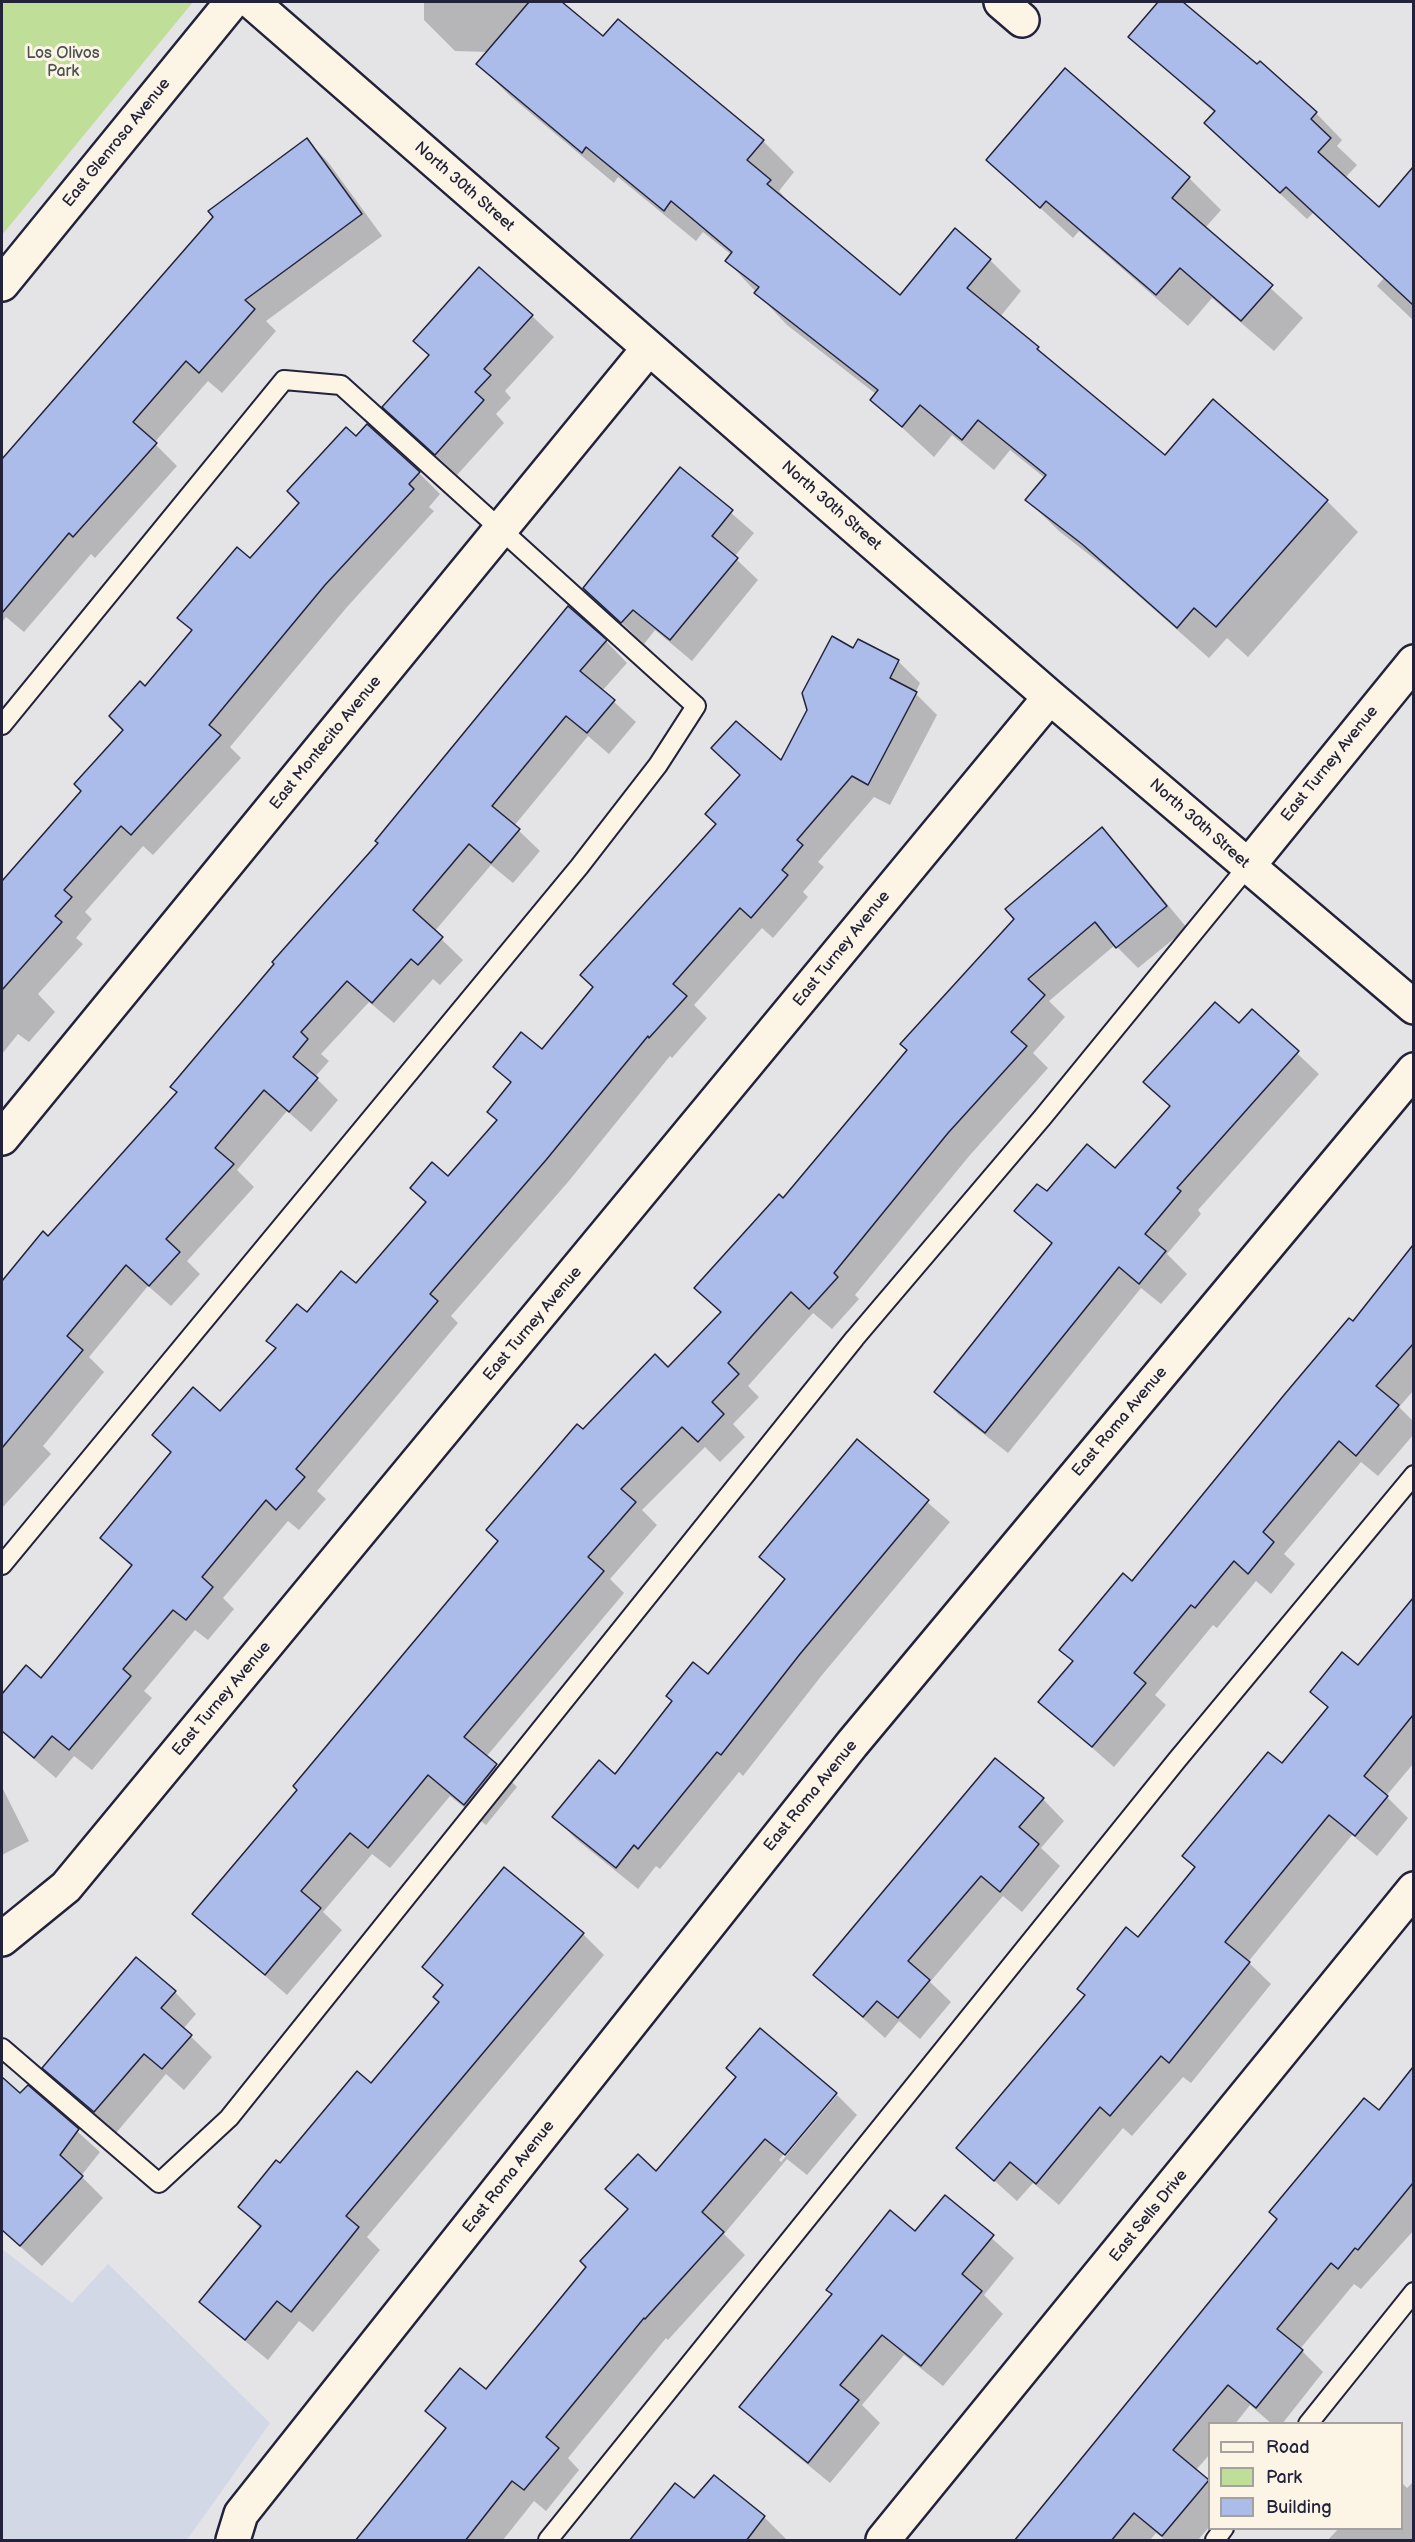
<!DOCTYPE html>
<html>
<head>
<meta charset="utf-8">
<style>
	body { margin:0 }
	#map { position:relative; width:1415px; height:2542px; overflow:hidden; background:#e4e4e6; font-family:"Balsamiq Sans",sans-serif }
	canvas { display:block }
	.frame { position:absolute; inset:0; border:3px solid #22223b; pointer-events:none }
	.legend { position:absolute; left:1208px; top:2422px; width:195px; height:108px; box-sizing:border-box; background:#fcf5e5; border:2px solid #a5a1a1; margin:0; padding:8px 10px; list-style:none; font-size:18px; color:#22223b }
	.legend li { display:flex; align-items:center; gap:12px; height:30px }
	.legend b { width:30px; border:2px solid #a5a1a1 }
</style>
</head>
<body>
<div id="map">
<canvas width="1415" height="2542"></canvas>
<div class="frame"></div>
<ul class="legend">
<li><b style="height:8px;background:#fcf5e5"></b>Road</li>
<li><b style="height:16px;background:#bfdf98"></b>Park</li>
<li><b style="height:16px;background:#abbbea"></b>Building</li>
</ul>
</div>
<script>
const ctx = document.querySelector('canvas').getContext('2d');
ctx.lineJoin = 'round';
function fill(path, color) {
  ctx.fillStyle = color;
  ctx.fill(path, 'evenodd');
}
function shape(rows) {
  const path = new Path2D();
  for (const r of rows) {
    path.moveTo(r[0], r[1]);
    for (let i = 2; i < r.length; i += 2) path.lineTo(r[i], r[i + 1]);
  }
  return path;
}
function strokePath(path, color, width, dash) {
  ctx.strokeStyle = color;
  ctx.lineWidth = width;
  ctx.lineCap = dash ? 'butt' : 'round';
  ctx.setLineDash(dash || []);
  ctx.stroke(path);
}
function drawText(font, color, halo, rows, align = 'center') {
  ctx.font = font + ' "Balsamiq Sans",sans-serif';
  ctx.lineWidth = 6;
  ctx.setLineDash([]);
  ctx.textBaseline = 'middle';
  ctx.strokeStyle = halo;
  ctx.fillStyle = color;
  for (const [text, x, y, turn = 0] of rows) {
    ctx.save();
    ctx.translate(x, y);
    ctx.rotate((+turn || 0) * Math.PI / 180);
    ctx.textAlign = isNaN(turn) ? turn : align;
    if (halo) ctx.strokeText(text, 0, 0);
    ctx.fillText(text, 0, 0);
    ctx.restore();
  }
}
const built = shape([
	[2,2249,72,2303,108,2264,270,2423,187,2540,2,2540]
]);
const green = shape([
	[2,2,193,2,2,235]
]);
const shadow = shape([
	[424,2,559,2,603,38,763,141,794,172,779,191,800,214,900,297,990,260,1021,291,1000,317,1165,457,1327,501,1358,532,1248,657,1227,638,1209,658,1115,575,1059,531,1027,500,1045,478,1010,450,994,470,952,435,934,457,872,400,876,394,787,325,727,261,732,255,703,232,696,241,618,177,614,183,509,95,478,64,488,52,455,51,424,20],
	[1160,2,1181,2,1257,66,1261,63,1316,113,1342,140,1337,146,1357,165,1345,178,1379,209,1414,170,1414,321,1377,286,1384,278,1313,213,1307,219,1232,149,1206,123,1215,113,1130,37],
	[1065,70,1189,178,1221,210,1205,228,1303,318,1274,351,1212,298,1188,326,1079,231,1073,238,988,160],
	[307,140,328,162,382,236,266,321,276,331,222,393,208,381,154,443,177,466,95,558,91,554,24,632,6,617,2,622,2,461,215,218],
	[532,316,554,337,505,391,511,398,496,414,504,423,457,475,384,407,430,356,415,341],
	[356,438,419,473,440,494,429,507,434,511,347,607,230,747,241,758,153,855,143,846,85,912,92,919,76,938,83,944,38,994,55,1012,29,1042,18,1034,2,1054,2,883,83,791,125,730,145,688,193,631,179,618,250,560],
	[681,469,754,533,734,557,758,580,692,661,655,630,644,644,585,588],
	[606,641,627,663,602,691,636,722,609,754,588,736,514,826,540,851,513,883,491,865,434,932,463,960,440,985,433,979,394,1023,369,1002,321,1054,329,1061,315,1077,338,1100,311,1132,287,1111,237,1170,254,1187,187,1261,200,1274,171,1306,148,1286,89,1357,104,1372,43,1446,51,1454,2,1508,2,1283,43,1234,48,1238],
	[859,641,898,661,920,683,915,693,937,715,890,805,874,797,818,862,824,867,803,892,808,897,773,938,762,928,694,1005,707,1018,672,1058,670,1056,568,1182,451,1316,458,1323,317,1491,326,1499,299,1530,288,1521,223,1598,234,1609,208,1640,195,1630,144,1691,152,1698,92,1770,74,1756,56,1778,2,1732,2,1697,26,1667,42,1680,132,1567,102,1538,172,1454,154,1435,220,1413,308,1314,356,1285,498,1121,512,1084,495,1067,542,1051,781,762],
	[1102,829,1123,851,1187,928,1138,968,1115,945,1049,1001,1065,1017,1033,1053,1048,1068,970,1155,855,1295,859,1299,832,1329,813,1313,748,1386,759,1397,733,1424,745,1437,720,1462,705,1447,642,1510,657,1525,610,1579,624,1593,486,1757,517,1787,486,1825,450,1796,390,1868,372,1854,323,1912,342,1930,287,1995,194,1914,299,1790,499,1542,583,1431,668,1369,722,1314,696,1288,783,1200],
	[1252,1011,1319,1074,1198,1210,1201,1214,1167,1254,1187,1274,1161,1304,1141,1288,1008,1453,958,1414,936,1392,1053,1245,1016,1211,1047,1193,1116,1170,1171,1107,1145,1082,1239,1025],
	[1414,1247,1414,1390,1399,1407,1414,1422,1414,1434,1378,1476,1361,1462,1284,1554,1295,1564,1271,1594,1256,1581,1217,1628,1213,1625,1155,1695,1166,1705,1114,1767,1040,1702,1074,1662,1061,1649,1132,1583,1353,1323],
	[857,1441,950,1522,822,1675,743,1776,739,1772,660,1869,656,1866,638,1889,576,1839,554,1817,615,1776,708,1676,786,1581,761,1557],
	[1407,1609,1414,1614,1414,1763,1386,1796,1408,1818,1377,1856,1352,1835,1248,1962,1271,1984,1191,2083,1183,2077,1132,2136,1123,2128,1059,2205,1033,2183,1017,2201,958,2148,1086,1996,1079,1989,1139,1939,1196,1868,1184,1856,1282,1765,1329,1708,1312,1691,1359,1667],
	[2,1787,29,1841,2,1855],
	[1043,1799,1064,1821,1041,1848,1060,1866,1022,1912,1003,1896,930,1982,951,2002,920,2039,899,2021,885,2038,815,1975],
	[583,1934,604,1955,367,2237,380,2250,313,2332,299,2321,268,2360,223,2323,201,2302,261,2229,240,2207,281,2165,371,2085,441,2002,444,1987,424,1967],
	[175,1992,196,2014,183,2029,212,2057,184,2090,166,2074,116,2133,44,2068],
	[1414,2069,1414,2230,1361,2289,1354,2284,1300,2349,1323,2372,1282,2424,1272,2424,1250,2405,1235,2424,1210,2424,1210,2454,1196,2470,1210,2482,1210,2526,1198,2540,1165,2540,1156,2533,1150,2540,1022,2540],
	[9,2085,20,2096,28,2087,100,2152,81,2176,103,2198,42,2266,2,2230,2,2093],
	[834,2093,779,2160,781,2162,837,2095,857,2115,807,2175,787,2159,724,2234,745,2255,668,2340,666,2338,568,2458,579,2470,546,2511,534,2501,503,2540,357,2540,447,2430,427,2411,486,2391,588,2267,628,2210,607,2189,656,2173],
	[945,2197,1014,2258,984,2295,1003,2314,943,2386,904,2355,862,2405,880,2423,830,2483,763,2428,741,2406,916,2234],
	[714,2477,764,2517,786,2539,784,2540,631,2540,694,2500],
	[1414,2481,1414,2540,1328,2540,1339,2528,1402,2528,1402,2483,1407,2488]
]);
const building = shape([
	[529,2,562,2,603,36,618,19,764,140,747,160,771,180,767,184,900,295,955,228,991,259,967,288,1039,347,1037,349,1165,455,1213,399,1328,500,1216,627,1194,608,1177,628,1082,544,1025,500,1046,475,978,420,962,440,920,405,902,427,870,400,878,390,754,293,759,287,725,261,732,252,671,201,664,211,586,147,582,153,476,64,529,2],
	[1158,2,1183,2,1257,64,1260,61,1317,112,1311,119,1331,138,1318,152,1379,207,1413,167,1413,305,1286,187,1280,193,1204,123,1215,111,1128,37,1158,2],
	[1065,68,1190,177,1172,198,1273,285,1241,321,1180,268,1156,295,1046,201,1040,208,986,160,1065,68],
	[307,138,362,214,245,300,255,309,199,373,186,361,133,422,157,443,73,537,69,533,2,613,2,459,213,217,208,211,307,138],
	[479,267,533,315,484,369,491,375,475,392,484,400,435,455,382,407,429,355,413,341,479,267],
	[367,424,420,472,409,484,414,489,325,585,209,725,221,735,131,835,121,826,64,890,72,897,55,916,62,922,2,990,2,881,81,791,74,784,123,730,109,716,140,681,145,686,192,630,177,618,237,547,250,558,299,503,287,491,346,427,356,436,367,424],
	[680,467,733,510,712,536,738,558,670,640,633,610,621,623,583,588,680,467],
	[568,606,607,640,580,671,615,700,587,733,566,716,492,806,520,829,491,863,469,844,413,910,443,937,418,965,411,959,372,1003,347,981,301,1032,308,1039,293,1057,318,1078,289,1112,264,1090,215,1148,234,1164,166,1239,180,1252,149,1286,126,1265,67,1336,83,1350,2,1448,2,1281,43,1231,48,1236,177,1092,170,1087,274,964,272,962,378,843,375,841,568,606],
	[832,636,853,648,858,639,899,660,890,678,917,692,868,785,852,776,797,840,803,845,782,870,788,875,751,918,740,908,673,984,687,996,649,1038,648,1036,546,1160,430,1294,438,1301,296,1469,305,1477,276,1510,266,1500,202,1577,213,1587,186,1620,173,1610,123,1669,131,1676,69,1750,52,1736,34,1758,2,1731,2,1694,26,1665,41,1678,132,1565,100,1538,171,1452,152,1435,193,1387,220,1411,276,1348,266,1341,297,1304,307,1312,341,1271,356,1283,426,1202,410,1188,432,1162,448,1176,497,1120,487,1112,511,1082,493,1067,521,1032,542,1049,593,987,580,975,716,824,705,814,740,775,711,748,736,721,781,760,807,710,802,693,832,636],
	[1102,827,1167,906,1116,948,1095,922,1028,979,1045,995,1011,1032,1027,1046,948,1133,834,1273,838,1277,809,1309,791,1292,728,1363,739,1374,712,1402,724,1414,698,1442,682,1427,621,1489,636,1502,588,1557,604,1571,464,1737,497,1764,464,1805,428,1775,368,1848,350,1833,301,1891,321,1908,265,1975,192,1914,297,1790,293,1786,498,1541,486,1530,577,1424,583,1429,655,1354,668,1367,721,1312,694,1288,779,1194,783,1198,907,1050,900,1044,1014,919,1005,909,1102,827],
	[1215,1002,1239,1023,1252,1009,1299,1051,1177,1188,1181,1191,1145,1234,1166,1251,1139,1284,1119,1267,985,1433,934,1392,1052,1243,1014,1211,1037,1184,1047,1191,1087,1144,1115,1168,1170,1106,1143,1082,1215,1002],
	[1413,1245,1413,1344,1376,1386,1399,1405,1356,1456,1339,1441,1263,1532,1274,1542,1248,1574,1234,1561,1195,1608,1191,1605,1134,1673,1146,1683,1092,1747,1038,1702,1073,1661,1059,1650,1123,1573,1132,1581,1284,1395,1349,1318,1353,1321,1413,1245],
	[857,1439,929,1500,800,1654,721,1755,717,1752,638,1849,634,1845,616,1868,552,1817,599,1760,615,1774,672,1701,666,1696,693,1662,708,1674,785,1579,759,1557,857,1439],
	[1413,1598,1413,1715,1364,1776,1388,1796,1355,1836,1329,1815,1225,1942,1250,1962,1169,2063,1161,2056,1110,2116,1100,2107,1036,2184,1010,2162,994,2181,956,2148,1085,1995,1077,1989,1126,1927,1138,1937,1195,1867,1182,1856,1268,1752,1282,1763,1328,1707,1310,1692,1342,1652,1358,1665,1413,1598],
	[995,1758,1044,1798,1019,1827,1039,1844,1000,1892,981,1876,908,1961,930,1980,898,2018,877,2001,863,2017,813,1975,995,1758],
	[504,1867,584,1933,346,2216,359,2227,291,2312,277,2301,245,2340,199,2302,261,2226,238,2207,276,2160,280,2163,357,2071,371,2083,439,2002,433,1997,443,1985,422,1967,504,1867],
	[136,1957,176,1991,161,2008,192,2035,162,2069,144,2054,94,2112,42,2068,136,1957],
	[760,2028,837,2093,785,2155,765,2139,702,2212,724,2232,645,2319,644,2318,546,2437,559,2448,524,2490,512,2481,465,2541,355,2541,446,2428,425,2411,460,2368,486,2389,586,2267,580,2261,628,2209,605,2189,638,2154,656,2171,736,2077,726,2068,760,2028],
	[1413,2067,1413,2183,1358,2250,1355,2248,1338,2269,1331,2263,1277,2329,1303,2350,1256,2408,1228,2385,1173,2450,1209,2480,1162,2536,1134,2513,1111,2541,1014,2541,1277,2219,1269,2212,1364,2098,1379,2110,1413,2067],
	[2,2077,20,2093,28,2085,79,2129,60,2155,83,2176,20,2246,2,2230,2,2077],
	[945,2195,994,2235,962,2274,982,2291,921,2366,882,2335,840,2385,859,2400,808,2463,739,2407,832,2294,826,2290,890,2210,915,2231,945,2195],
	[714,2475,765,2516,746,2541,629,2541,675,2483,694,2498,714,2475]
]);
const service = shape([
	[2,725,284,380,341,385,696,706,658,765,579,867,2,1565],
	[2,2048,159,2183,229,2118,855,1338,1042,1118,1248,866],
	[1308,2424,1414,2292],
	[548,2540,1177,1760,1414,1475],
	[1215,2540,1224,2528]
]);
const minor = shape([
	[252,2,1050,697,1414,1007],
	[1001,2,1022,20],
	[2,284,232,2],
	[1248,866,1414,662],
	[2,1138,649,348],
	[2,1939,66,1887,1050,697],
	[233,2540,241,2514,852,1744,1414,1070],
	[883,2540,1414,1889]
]);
const parkNames = [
	["Los Olivos",63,54],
	["Park",63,72]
];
const streetNames = [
	["East Glenrosa Avenue",117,143,-51],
	["North 30th Street",464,187,41],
	["North 30th Street",831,506,41],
	["East Montecito Avenue",326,743,-51],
	["East Turney Avenue",1330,764,-51],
	["North 30th Street",1199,824,41],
	["East Turney Avenue",842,949,-51],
	["East Turney Avenue",533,1324,-50],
	["East Roma Avenue",1120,1422,-50],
	["East Turney Avenue",222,1699,-50],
	["East Roma Avenue",811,1796,-51],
	["East Roma Avenue",509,2177,-52],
	["East Sells Drive",1149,2216,-51]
];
fill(built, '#d3d8e7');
fill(green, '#bfdf98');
fill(shadow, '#0003');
fill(building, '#abbbea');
strokePath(building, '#22223b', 1.5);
strokePath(service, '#22223b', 22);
strokePath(minor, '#22223b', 38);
strokePath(service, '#fcf5e5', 18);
strokePath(minor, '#fcf5e5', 33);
drawText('16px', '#495152', '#fcf5e5', parkNames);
drawText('16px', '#22223b', '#fcf5e5', streetNames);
</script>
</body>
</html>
